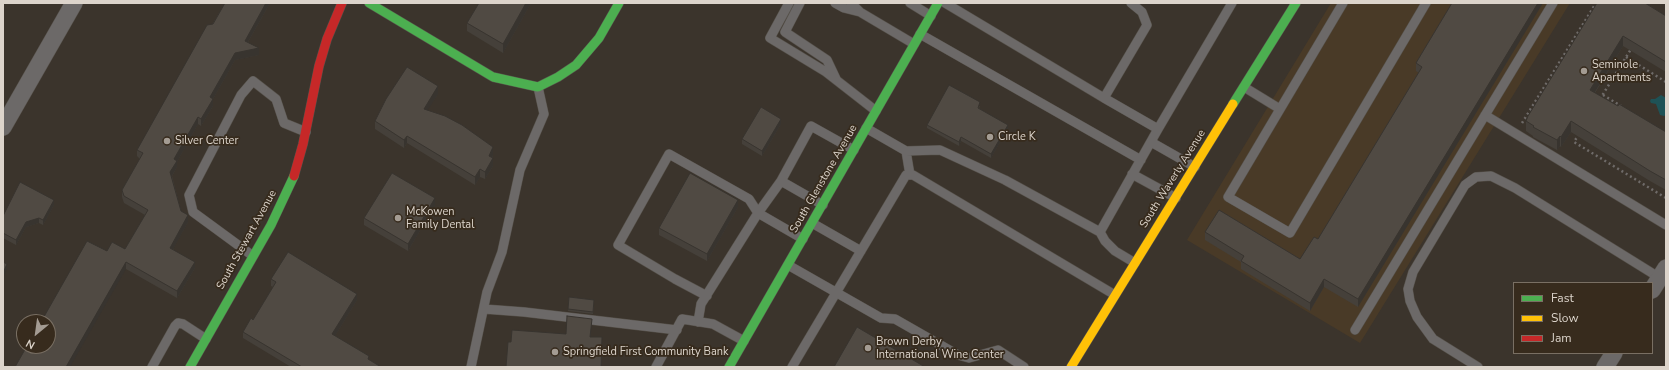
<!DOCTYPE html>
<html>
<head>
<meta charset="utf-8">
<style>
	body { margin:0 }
	#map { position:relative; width:1669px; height:370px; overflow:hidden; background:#3b342c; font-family:"Nunito Sans",sans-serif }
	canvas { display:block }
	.frame { position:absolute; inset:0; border:4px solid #dcd4cb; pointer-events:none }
	.legend { position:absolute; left:1513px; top:282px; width:140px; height:72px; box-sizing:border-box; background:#372b1d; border:1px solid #796f63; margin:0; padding:5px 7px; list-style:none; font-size:12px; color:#dcd4cb }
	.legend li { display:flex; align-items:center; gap:8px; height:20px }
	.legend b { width:20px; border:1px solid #796f63 }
	.north { position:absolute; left:16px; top:314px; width:40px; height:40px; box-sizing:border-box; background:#372b1d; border:1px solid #796f63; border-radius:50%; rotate:209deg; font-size:11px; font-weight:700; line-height:16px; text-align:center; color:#dcd4cb }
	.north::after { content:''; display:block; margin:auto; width:14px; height:18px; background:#a49c93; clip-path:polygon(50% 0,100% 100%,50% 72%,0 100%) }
</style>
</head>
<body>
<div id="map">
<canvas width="1669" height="370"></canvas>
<div class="frame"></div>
<ul class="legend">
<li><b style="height:5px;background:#4caf50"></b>Fast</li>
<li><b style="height:5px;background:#ffc107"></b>Slow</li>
<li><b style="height:5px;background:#c62828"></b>Jam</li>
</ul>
<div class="north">N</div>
</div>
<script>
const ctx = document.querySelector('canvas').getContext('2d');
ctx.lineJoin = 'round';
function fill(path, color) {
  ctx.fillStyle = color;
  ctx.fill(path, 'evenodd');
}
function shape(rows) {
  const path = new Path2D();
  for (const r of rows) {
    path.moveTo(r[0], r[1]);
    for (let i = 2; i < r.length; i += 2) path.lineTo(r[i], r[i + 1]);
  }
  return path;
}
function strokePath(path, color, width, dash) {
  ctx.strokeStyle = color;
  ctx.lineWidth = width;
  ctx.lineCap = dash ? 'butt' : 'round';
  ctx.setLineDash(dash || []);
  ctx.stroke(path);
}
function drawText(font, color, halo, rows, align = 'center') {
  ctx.font = font + ' "Nunito Sans",sans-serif';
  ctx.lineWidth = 3.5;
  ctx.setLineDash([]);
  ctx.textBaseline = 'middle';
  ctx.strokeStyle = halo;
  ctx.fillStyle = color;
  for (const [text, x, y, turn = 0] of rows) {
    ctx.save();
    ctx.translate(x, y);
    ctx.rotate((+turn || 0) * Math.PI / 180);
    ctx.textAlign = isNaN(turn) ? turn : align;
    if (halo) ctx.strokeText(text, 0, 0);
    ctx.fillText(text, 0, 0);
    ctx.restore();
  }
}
const built = shape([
	[1331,3,1570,3,1360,343,1187,240]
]);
const water = shape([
	[1661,95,1666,98,1666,115,1664,116,1660,115,1656,104,1651,103,1650,101,1651,99,1655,99]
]);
const path = shape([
	[1626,57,1666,82],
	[1603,95,1621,106],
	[1600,99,1631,49],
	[1522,123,1596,3],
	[1579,134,1574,142,1666,198]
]);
const lane = shape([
	[789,3,770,38,826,72,876,111],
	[800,3,785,32,827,60,836,79],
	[835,3,844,8,860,12],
	[851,3,860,12,914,44],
	[910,3,931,16],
	[945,3,1104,98,1147,25,1142,12,1131,3],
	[1343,3,1228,197,1290,233,1426,3],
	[920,34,1141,160],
	[1244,87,1280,109],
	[1104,98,1158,129],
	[1485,115,1666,225],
	[866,128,906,151,910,175],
	[1151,142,1195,167],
	[906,151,940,150,1005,180,1100,232],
	[1132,174,1176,198],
	[823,205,781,181,811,126,854,150],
	[812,223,861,251],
	[253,256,193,212,189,195,241,95,253,81,276,99,284,123,306,132],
	[1135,263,1115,251,1105,241,1100,232,1158,129,1232,3],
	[788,265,881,318,895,319,958,355,969,358,998,350,1024,367],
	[707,296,675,279,618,245,669,154,749,199,758,213,781,181],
	[484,309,524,312,677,330],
	[698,322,701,304,758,213,803,239],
	[1355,330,1553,3],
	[152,367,175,326,178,323,183,324,206,339],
	[471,367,487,292,502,252,520,170,544,114,538,87],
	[656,367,682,319,713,324,744,341],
	[792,367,906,175,913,175,1115,295],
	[1478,367,1433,339,1417,317,1410,301,1408,289,1413,272,1465,185,1476,177,1491,176,1515,188,1660,278]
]);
const street = shape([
	[3,127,74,3],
	[1652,290,1666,268],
	[1605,367,1614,353]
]);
const fast = shape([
	[369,3,493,77,538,87,558,77,576,65,599,38,619,3],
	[1233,104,1296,3],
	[190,367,271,225,294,176],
	[729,367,938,3]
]);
const slow = shape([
	[1071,367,1233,104]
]);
const jam = shape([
	[294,176,303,144,319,66,327,39,342,3]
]);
const wall = shape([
	[225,3,270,3,248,42,259,55,235,60,213,99,213,106,201,126,198,124,177,162,177,167,172,176,181,211,188,222,173,249,195,268,177,298,126,269,107,251,125,249,145,215,124,203,122,197,122,190,140,159,137,156,137,150],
	[479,3,531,3,503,53,467,31,467,23],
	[1452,3,1358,307,1324,287,1310,311,1241,269,1241,262,1205,240,1205,232,1300,259,1318,239,1419,73,1416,71,1416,63],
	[1597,3,1650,3,1649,5,1666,16,1666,72,1623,46,1595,93,1618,106,1666,132,1666,190,1650,181,1571,132,1561,147,1560,146,1557,150,1533,137,1533,136,1526,131,1526,121],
	[438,94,427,110,493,155,492,158,493,166,485,179,480,177,475,185,407,143,404,148,375,129,375,121],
	[980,106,979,108,1008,128,991,158,961,141,959,146,927,128,927,125],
	[781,124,762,156,742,144,742,139],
	[54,205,43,225,39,223,26,227,16,245,3,238,3,216],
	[435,205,408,251,364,225,364,218],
	[738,207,707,261,659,235,659,228],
	[271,279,357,300,335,336,369,360,381,367,291,367,243,338,243,332,253,320,273,287,271,286],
	[569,297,594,300,593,314,568,311]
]);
const shadedWall = shape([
	[266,3,270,3,245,47,245,41],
	[526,3,531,3,503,53,503,44],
	[1538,3,1543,3,1358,307,1358,299],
	[1644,3,1650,3,1644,13],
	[1623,36,1623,46,1590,100,1590,90],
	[259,48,259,55,235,60,213,99,213,106,201,126,201,119,210,97,235,53],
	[438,86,438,94,424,116,424,109],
	[198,117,198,124,177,162,177,167,170,179,170,172,174,159],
	[781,119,781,124,762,156,762,151],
	[1571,121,1571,132,1561,147,1561,137],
	[1008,125,1008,128,991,158,991,154],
	[407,136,407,143,404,148,404,140],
	[1560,136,1560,146,1557,150,1557,140],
	[961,137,961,141,959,146,959,142],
	[493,147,493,155,489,164,489,156],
	[493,158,493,166,485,179,485,172],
	[480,169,480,177,475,185,475,177],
	[435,198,435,205,408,251,408,244],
	[54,200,54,205,43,225,43,220],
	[738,200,738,207,707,261,707,254],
	[188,215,188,222,170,255,170,248],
	[39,218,39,223,26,227,16,245,16,240,26,222],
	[126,262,126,269,70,367,66,367],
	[195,262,195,268,177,298,177,291],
	[7,264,7,269,3,278,3,273],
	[1324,279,1324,287,1310,311,1310,303],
	[357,294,357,300,332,341,332,334]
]);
const building = shape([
	[225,3,266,3,245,41,259,48,235,53,210,97,213,99,201,119,198,117,174,159,177,161,170,172,181,211,188,215,170,248,195,262,177,291,126,262,66,367,15,367,27,346,48,346,48,322,41,322,87,241,107,251,112,242,125,249,148,210,124,196,122,190,143,153,137,150,207,25,213,24,225,3],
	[479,3,526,3,503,44,467,23,479,3],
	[1452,3,1538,3,1358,299,1324,279,1310,303,1241,261,1244,256,1205,232,1219,210,1300,259,1314,237,1318,239,1422,67,1416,63,1452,3],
	[1597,3,1645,3,1666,16,1666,62,1623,36,1590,90,1618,106,1619,104,1666,132,1666,180,1650,171,1571,121,1561,137,1560,136,1557,140,1533,127,1534,126,1526,121,1528,116,1597,3],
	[407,67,438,86,424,109,445,116,462,125,493,147,489,156,493,158,485,172,480,169,475,177,407,136,404,140,375,121,386,99,407,67],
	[949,85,980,102,978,108,1008,125,991,154,961,137,959,142,927,125,949,85],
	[761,107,781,119,762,151,742,139,761,107],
	[392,173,435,198,408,244,364,218,392,173],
	[690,173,738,200,707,254,659,228,690,173],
	[20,182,54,200,43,220,39,218,26,222,16,240,3,233,3,216,20,182],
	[288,252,357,294,332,334,369,356,368,359,381,367,302,367,243,332,251,318,253,320,276,282,271,279,288,252],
	[3,262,7,264,3,273,3,262],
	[569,297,594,300,593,312,568,309,569,297],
	[567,316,592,319,590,337,602,337,601,367,506,367,508,342,511,342,512,330,566,334,567,316],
	[857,327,925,367,834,367,857,327]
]);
const markers = [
	[1584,71,4,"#a49c93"],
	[990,137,4,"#a49c93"],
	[167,141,4,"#a49c93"],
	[398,218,4,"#a49c93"],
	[868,348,4,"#a49c93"],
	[555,352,4,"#a49c93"]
];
const poiNames = [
	["Seminole",1592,65],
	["Apartments",1592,78],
	["Circle K",998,137],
	["Silver Center",175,141],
	["McKowen",406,212],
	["Family Dental",406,225],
	["Brown Derby",876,342],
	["International Wine Center",876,355],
	["Springfield First Community Bank",563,352]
];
const streetNames = [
	["South Glenstone Avenue",824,179,-60],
	["South Waverly Avenue",1173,179,-58],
	["South Stewart Avenue",247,240,-61]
];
fill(built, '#493a27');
fill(water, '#1e5256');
strokePath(lane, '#56514a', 10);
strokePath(street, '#56514a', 18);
strokePath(fast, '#56514a', 10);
strokePath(slow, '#56514a', 10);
strokePath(jam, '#56514a', 10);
strokePath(path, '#6f6b69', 2.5, [2, 3]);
strokePath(lane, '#6c6968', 9);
strokePath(street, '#6c6968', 17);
strokePath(fast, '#4caf50', 9);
strokePath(slow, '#ffc107', 9);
strokePath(jam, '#c62828', 9);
fill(wall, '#45403a');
fill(shadedWall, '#38342f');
fill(building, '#504a43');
strokePath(building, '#38342f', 1);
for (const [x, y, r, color] of markers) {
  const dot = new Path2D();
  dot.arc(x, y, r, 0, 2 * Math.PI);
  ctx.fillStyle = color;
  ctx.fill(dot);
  strokePath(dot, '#372b1d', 1.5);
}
drawText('11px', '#dcd4cb', '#372b1d', poiNames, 'left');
drawText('11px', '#dcd4cb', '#372b1d', streetNames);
</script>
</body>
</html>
